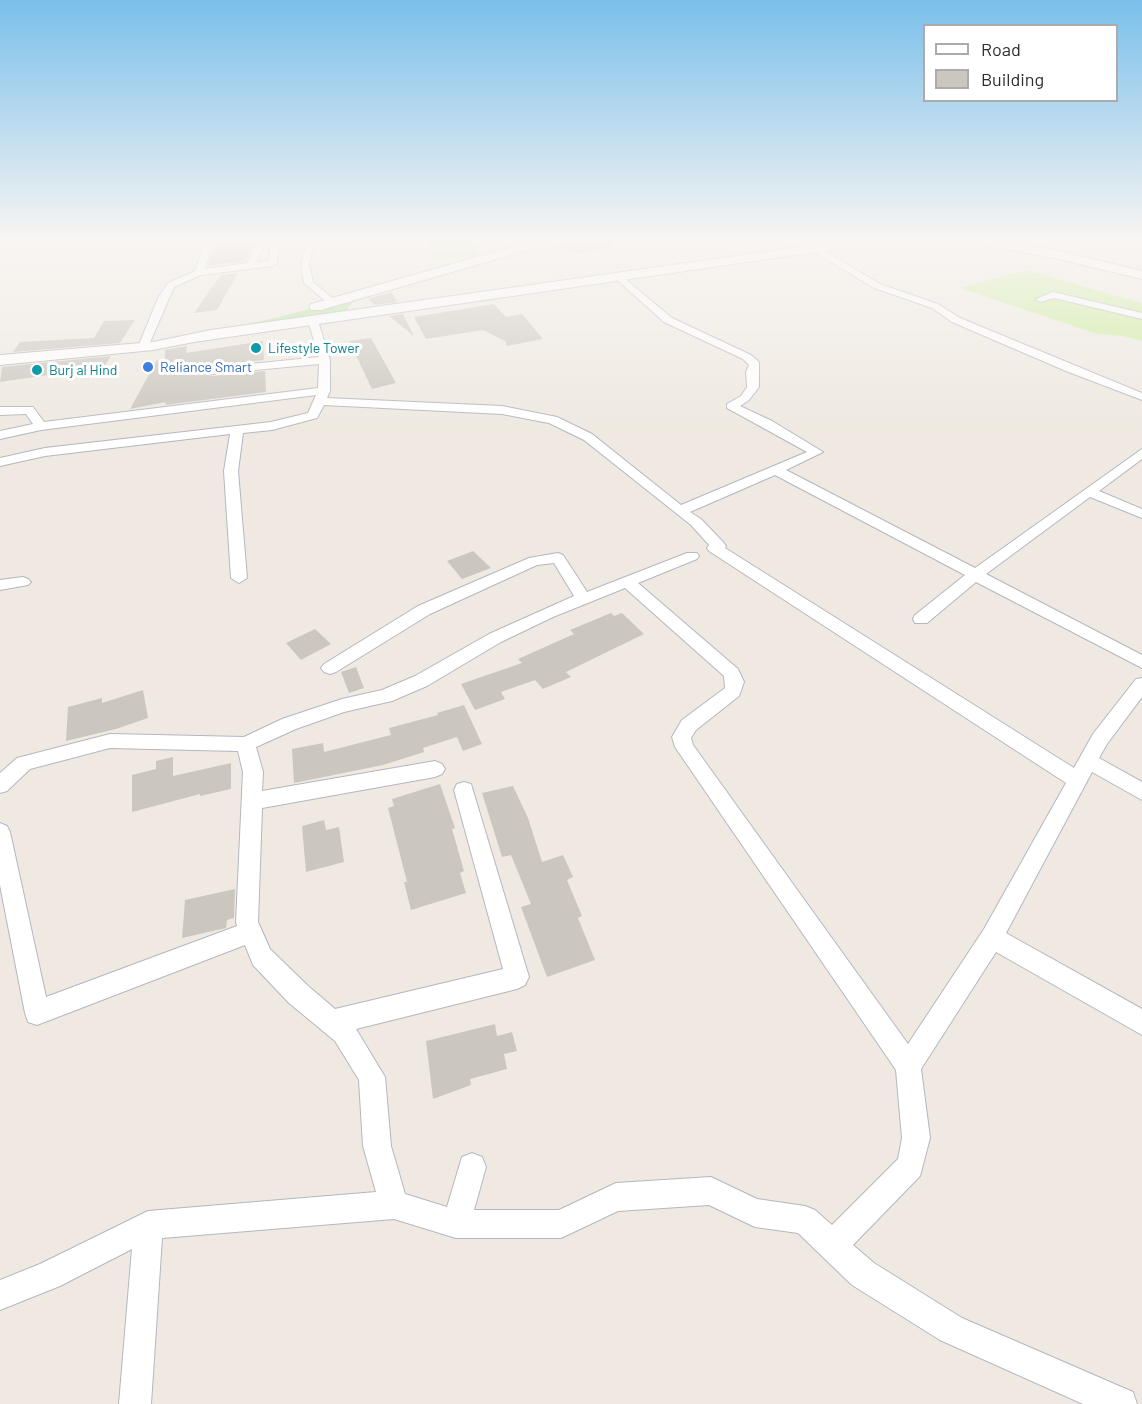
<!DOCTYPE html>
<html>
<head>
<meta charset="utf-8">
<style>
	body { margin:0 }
	#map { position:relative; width:1142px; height:1404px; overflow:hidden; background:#efe9e1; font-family:Barlow,sans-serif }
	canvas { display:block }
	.legend { position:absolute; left:923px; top:24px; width:195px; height:78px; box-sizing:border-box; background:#fff; border:2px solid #ababab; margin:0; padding:8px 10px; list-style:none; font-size:18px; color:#2e2e2e }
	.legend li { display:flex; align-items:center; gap:12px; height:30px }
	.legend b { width:30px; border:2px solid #ababab }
</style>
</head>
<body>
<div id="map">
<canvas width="1142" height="1404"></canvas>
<ul class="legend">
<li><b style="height:8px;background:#fff"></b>Road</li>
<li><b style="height:16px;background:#cbc7bf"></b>Building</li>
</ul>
</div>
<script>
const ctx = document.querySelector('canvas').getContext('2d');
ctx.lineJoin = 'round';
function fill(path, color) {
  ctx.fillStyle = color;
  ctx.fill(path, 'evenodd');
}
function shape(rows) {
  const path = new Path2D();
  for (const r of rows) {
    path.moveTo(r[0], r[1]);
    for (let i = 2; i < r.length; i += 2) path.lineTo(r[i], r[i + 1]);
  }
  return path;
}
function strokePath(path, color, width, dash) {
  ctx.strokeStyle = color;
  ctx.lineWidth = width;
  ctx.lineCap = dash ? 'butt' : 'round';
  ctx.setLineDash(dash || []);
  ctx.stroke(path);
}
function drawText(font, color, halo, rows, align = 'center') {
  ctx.font = font + ' Barlow,sans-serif';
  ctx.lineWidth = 6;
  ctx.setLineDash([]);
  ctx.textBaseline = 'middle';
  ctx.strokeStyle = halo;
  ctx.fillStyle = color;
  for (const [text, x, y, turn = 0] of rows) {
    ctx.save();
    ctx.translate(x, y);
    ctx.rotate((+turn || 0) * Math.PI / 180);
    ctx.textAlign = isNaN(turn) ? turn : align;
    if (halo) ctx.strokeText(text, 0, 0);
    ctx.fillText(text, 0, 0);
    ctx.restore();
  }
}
const green = shape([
	[357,297,341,317,215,333]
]);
const pitch = shape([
	[428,239,472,239,478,256,434,260],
	[1025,270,1142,303,1142,341,1123,336,1097,334,960,288]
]);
const building = shape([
	[581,239,613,239,613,247,575,254,561,247,574,245],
	[215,244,242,244,254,246,245,261,208,266],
	[238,273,217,310,194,313,221,275],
	[392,292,397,302,375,305,368,299],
	[494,304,506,317,522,314,543,339,507,346,505,341,483,330,426,339,414,317],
	[403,314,414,336,389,316],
	[135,320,120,343,13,352,20,342,94,338,104,321],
	[371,338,396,383,372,389,349,341],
	[263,341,264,360,212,366,204,372,212,376,265,371,266,392,165,405,166,402,130,409,157,360,165,359,165,350,187,346,186,353],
	[111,356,104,367,0,382,2,367],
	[473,551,491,568,462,579,447,561],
	[611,613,614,616,622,613,644,634,566,672,571,677,543,689,535,680,501,692,505,699,475,710,461,684,522,663,518,659,574,634,570,630],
	[315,629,331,644,301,660,286,643],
	[356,667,364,688,349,693,341,672],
	[143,690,148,718,116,729,66,741,68,707,102,698,102,703],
	[464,705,482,744,463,751,457,737,423,748,424,752,383,765,294,783,292,749,323,743,324,752,391,735,389,728,438,715,437,713],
	[173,757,173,776,231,763,231,789,200,796,200,794,132,812,132,775,156,769,156,761],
	[440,784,455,828,452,829,464,871,460,873,466,893,411,910,404,882,407,882,388,808,394,806,392,799],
	[513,786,528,818,542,862,563,855,573,877,567,880,582,916,578,918,595,960,547,977,521,907,531,904,511,855,502,857,482,793],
	[324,820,326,830,339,827,344,862,306,872,302,826],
	[235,889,234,918,227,920,226,928,182,938,185,900],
	[495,1024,497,1036,512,1032,517,1051,504,1054,507,1069,470,1079,471,1085,433,1099,426,1041]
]);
const street = shape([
	[206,239,216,239,213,241,205,269,247,263,257,245,233,239,279,239,277,263,273,266,201,275,174,287,148,347,139,349,138,347,158,298,168,283,195,271,206,239],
	[266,243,271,243,269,261,256,262,266,243],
	[308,239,316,239,309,264,313,282,335,300,335,304,329,304,304,283,301,264,308,239],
	[1123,239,1142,240,1142,246,1124,241,1123,239],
	[813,244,880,284,938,304,960,318,1142,393,1142,400,1066,371,952,322,932,308,874,288,810,249,810,245,813,244],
	[618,273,672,318,751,355,759,362,759,387,749,400,740,406,772,421,823,452,786,470,975,568,1142,449,1142,459,1099,491,1142,509,1142,518,1090,497,986,574,1142,655,1142,668,976,582,927,623,915,623,913,619,915,615,965,575,775,475,690,512,701,519,724,543,726,546,725,548,1074,768,1093,734,1136,679,1142,678,1142,697,1107,744,1099,758,1142,782,1142,800,1092,772,1006,933,1142,1009,1142,1035,996,952,921,1069,930,1138,920,1176,853,1245,874,1263,962,1318,1133,1392,1137,1404,1083,1404,940,1340,852,1285,798,1233,755,1227,709,1205,618,1211,561,1238,456,1238,394,1219,162,1238,151,1404,119,1404,132,1249,60,1286,0,1310,0,1280,40,1264,148,1211,376,1192,363,1146,359,1080,335,1041,289,1003,253,965,245,945,37,1025,28,1022,25,1013,0,885,0,823,7,826,10,832,46,997,237,926,236,922,243,772,238,751,110,748,30,769,7,791,0,793,0,773,17,758,110,734,244,737,282,719,342,699,382,690,415,676,489,634,574,596,554,563,537,565,430,614,336,672,330,674,324,672,321,668,324,664,418,606,529,558,558,553,563,555,587,592,687,553,697,553,699,556,697,559,638,583,738,669,744,682,739,696,696,730,691,738,693,745,908,1044,984,929,1066,783,709,551,707,548,709,545,691,525,584,440,549,423,502,414,324,405,317,418,272,430,243,433,238,471,247,578,239,583,231,578,224,471,230,434,45,456,0,466,0,458,45,448,271,422,308,413,316,395,41,430,0,439,0,431,33,424,26,414,0,415,0,407,33,407,44,422,318,388,319,364,212,374,206,371,212,368,319,357,308,321,313,318,318,321,330,360,330,391,327,398,502,406,557,417,592,434,681,505,807,452,727,408,727,404,741,396,747,387,746,372,749,365,743,359,664,322,615,278,613,276,618,273],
	[625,588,724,676,725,688,682,720,672,737,675,747,896,1070,902,1138,898,1159,832,1225,815,1210,805,1206,757,1199,711,1177,616,1183,559,1210,474,1210,486,1167,482,1157,472,1153,462,1157,447,1207,405,1194,391,1146,385,1077,356,1029,517,989,525,985,529,977,471,784,464,782,457,784,454,790,503,969,335,1009,307,985,270,949,258,922,262,808,435,777,442,774,445,769,442,764,435,761,262,791,263,772,256,747,296,729,344,712,392,701,427,686,501,642,553,617,625,588],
	[1053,292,1142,313,1142,319,1054,298,1041,302,1036,299,1053,292],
	[23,577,28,579,31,582,28,585,0,590,0,580,23,577]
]);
const secondary = shape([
	[554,239,579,239,573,243,528,250,321,310,311,310,309,307,311,304,522,244,554,239],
	[857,239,885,239,879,243,194,342,153,350,0,365,0,355,153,342,211,330,857,239],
	[965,239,989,239,1059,251,1142,271,1142,279,1059,259,971,243,965,239]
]);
const markers = [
	[256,348,6,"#0f9aa8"],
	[148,367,6,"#3f7fe0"],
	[37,370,6,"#0f9aa8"]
];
const farCulturenames = [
	["Lifestyle Tower",268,348],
	["Burj al Hind",49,370]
];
const farShopnames = [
	["Reliance Smart",160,367]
];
fill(green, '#b6e59e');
fill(pitch, '#c9ec9a');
fill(building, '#cbc7bf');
strokePath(street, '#b4b7c1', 2);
strokePath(secondary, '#b4b7c1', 2);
fill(street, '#fff');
fill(secondary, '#fff');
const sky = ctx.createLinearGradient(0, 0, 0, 435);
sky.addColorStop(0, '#7abfeb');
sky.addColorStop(0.55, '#f8f5f2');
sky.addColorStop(1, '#f8f5f200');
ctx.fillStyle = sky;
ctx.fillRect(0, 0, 1142, 435);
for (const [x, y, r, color] of markers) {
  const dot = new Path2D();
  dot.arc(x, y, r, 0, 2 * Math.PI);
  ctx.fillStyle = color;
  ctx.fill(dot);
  strokePath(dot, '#fff', 2);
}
drawText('14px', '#0d838f', '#fff', farCulturenames, 'left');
drawText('14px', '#366cbe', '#fff', farShopnames, 'left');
</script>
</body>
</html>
